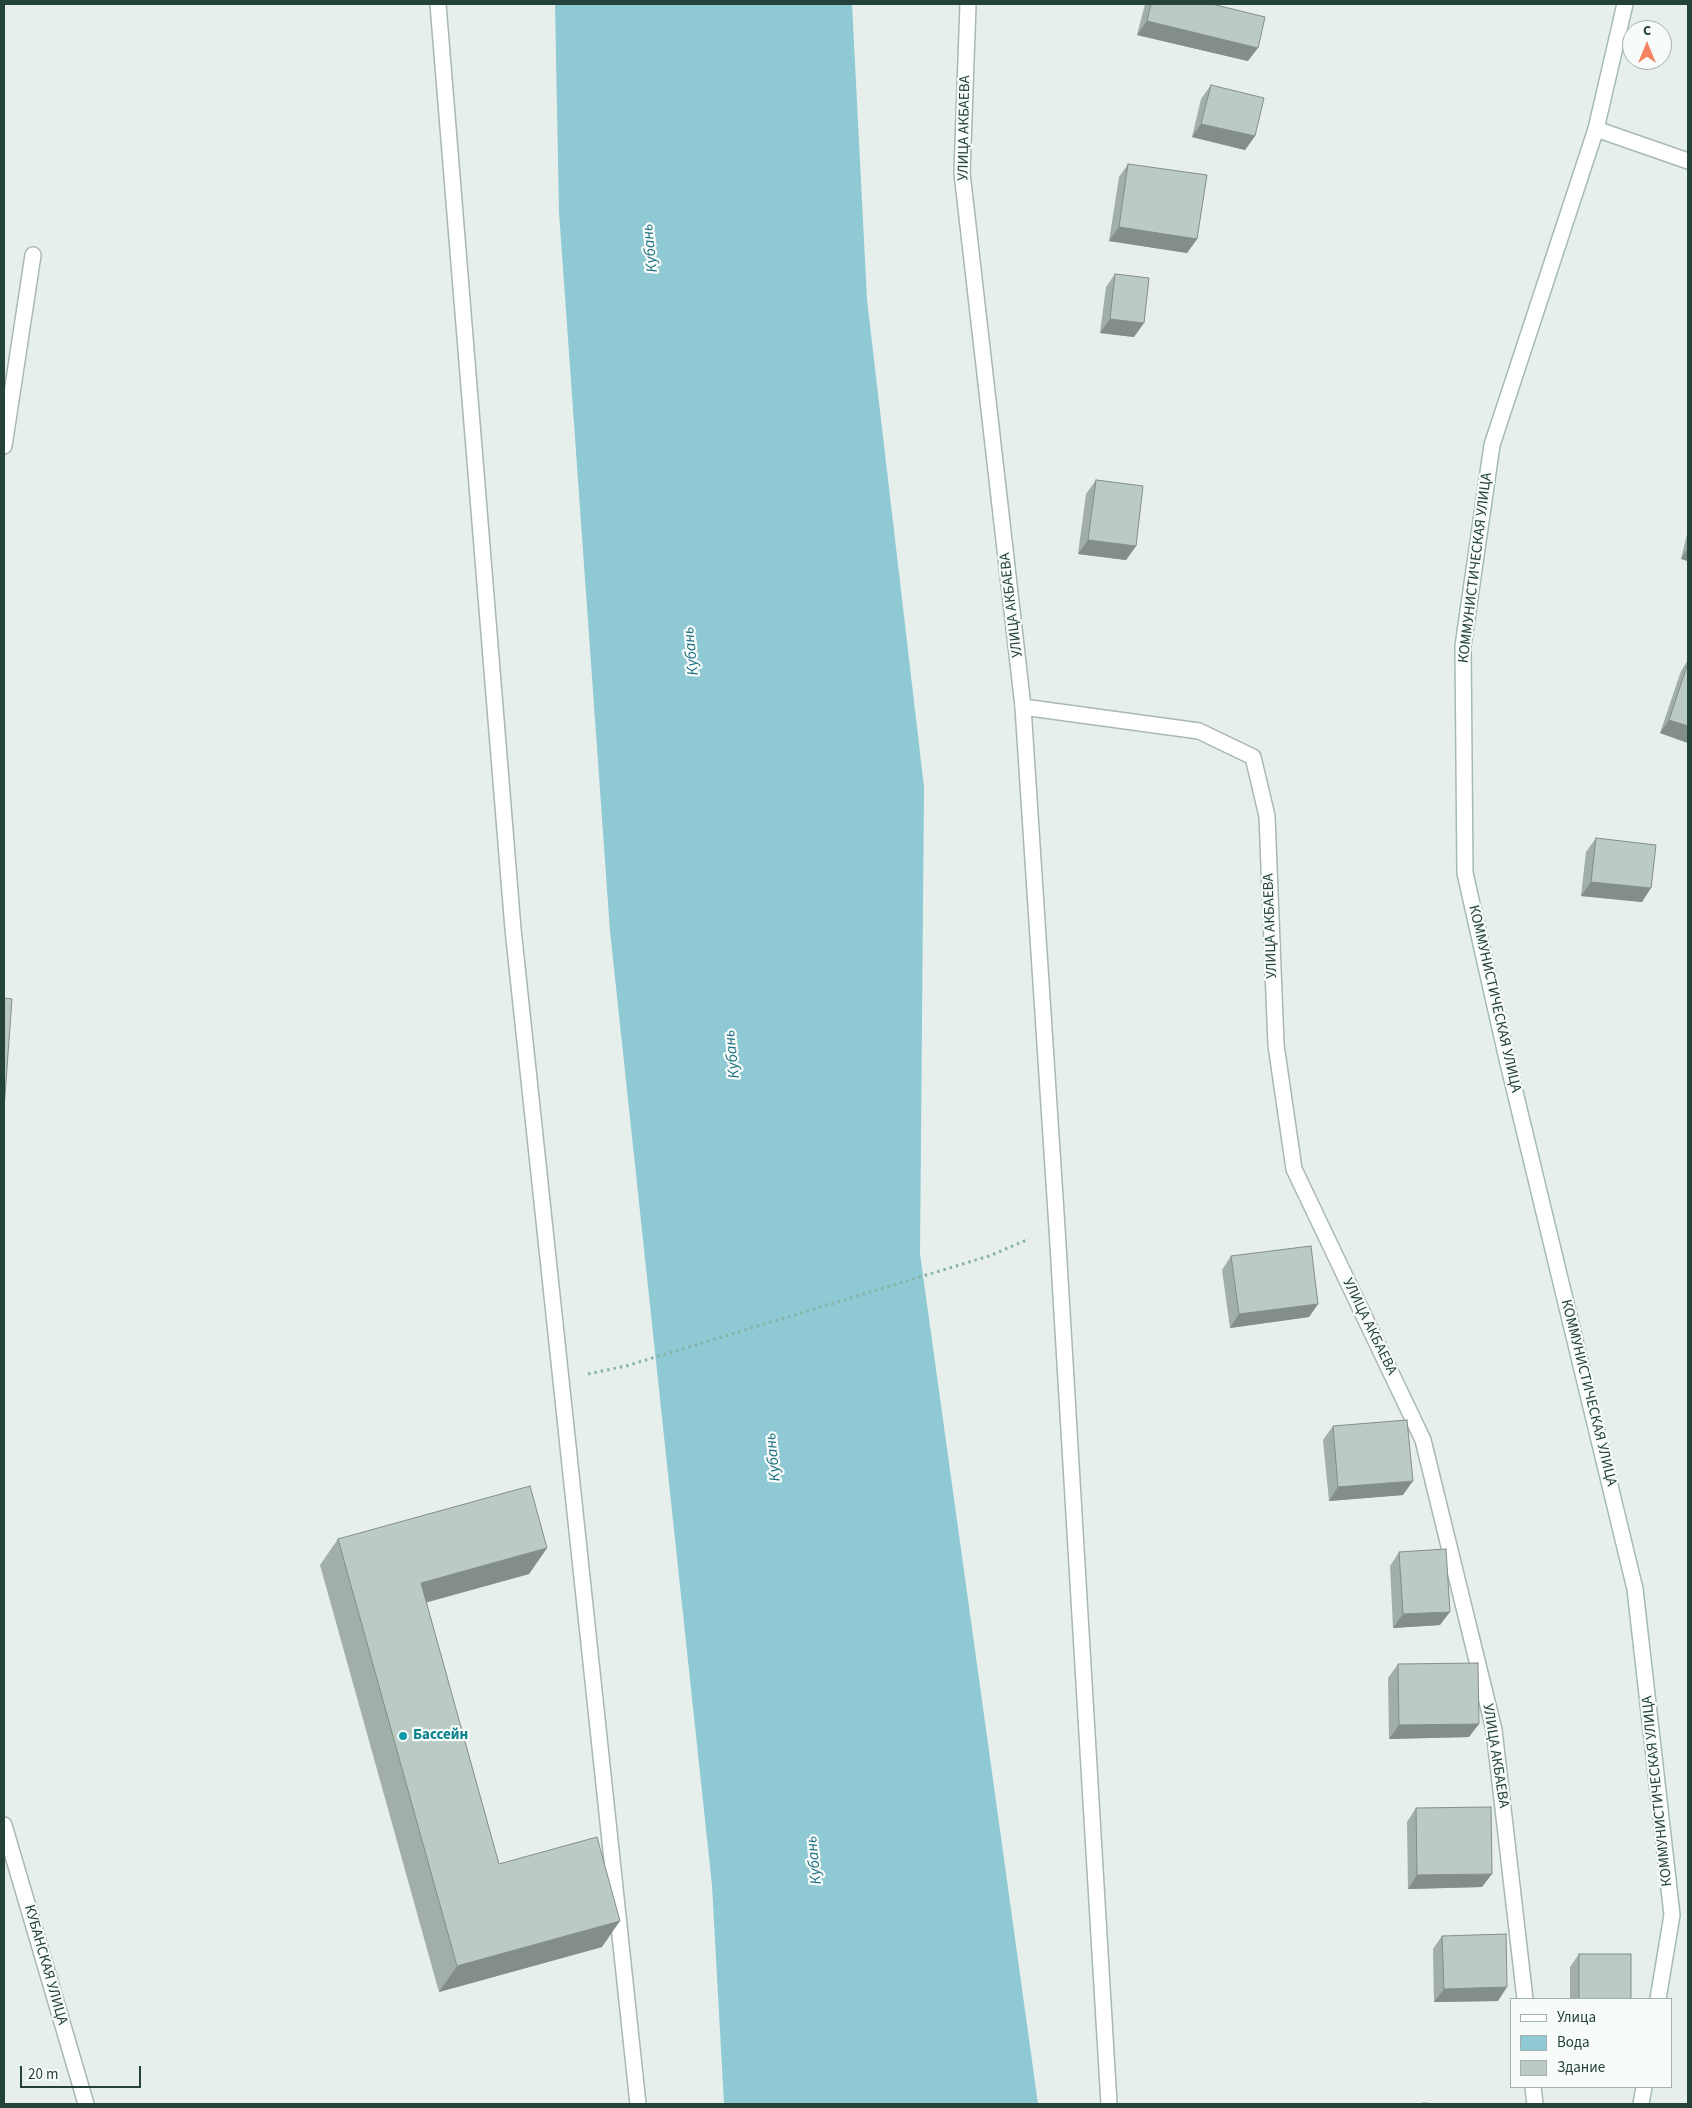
<!DOCTYPE html>
<html>
<head>
<meta charset="utf-8">
<style>
	body { margin:0 }
	#map { position:relative; width:1692px; height:2108px; overflow:hidden; background:#e6efeb; font-family:"Source Sans 3",sans-serif }
	canvas { display:block }
	.frame { position:absolute; inset:0; border:5px solid #24423a; pointer-events:none }
	.legend { position:absolute; left:1510px; top:1998px; width:162px; height:90px; box-sizing:border-box; background:#f7fbf9; border:1px solid #a3b1ad; margin:0; padding:6px 9px; list-style:none; font-size:15px; color:#24423a }
	.legend li { display:flex; align-items:center; gap:10px; height:25px }
	.legend b { width:25px; border:1px solid #a3b1ad }
	.north { position:absolute; left:1622px; top:20px; width:50px; height:50px; box-sizing:border-box; background:#f7fbf9; border:1px solid #a3b1ad; border-radius:50%; rotate:0deg; font-size:14px; font-weight:700; line-height:20px; text-align:center; color:#24423a }
	.north::after { content:''; display:block; margin:auto; width:18px; height:22px; background:#f4845f; clip-path:polygon(50% 0,100% 100%,50% 72%,0 100%) }
	.scale { position:absolute; left:20px; top:2066px; width:121px; height:22px; box-sizing:border-box; border:2px solid #24423a; border-top:0; padding-left:6px; font-size:15px; line-height:18px; white-space:nowrap; color:#24423a; -webkit-text-stroke:4px #f7fbf9; paint-order:stroke }
</style>
</head>
<body>
<div id="map">
<canvas width="1692" height="2108"></canvas>
<div class="frame"></div>
<ul class="legend">
<li><b style="height:6px;background:#fff"></b>Улица</li>
<li><b style="height:14px;background:#8ec9d4"></b>Вода</li>
<li><b style="height:14px;background:#bbcac4"></b>Здание</li>
</ul>
<div class="north">С</div>
<div class="scale">20 m</div>
</div>
<script>
const ctx = document.querySelector('canvas').getContext('2d');
ctx.lineJoin = 'round';
function fill(path, color) {
  ctx.fillStyle = color;
  ctx.fill(path, 'evenodd');
}
function shape(rows) {
  const path = new Path2D();
  for (const r of rows) {
    path.moveTo(r[0], r[1]);
    for (let i = 2; i < r.length; i += 2) path.lineTo(r[i], r[i + 1]);
  }
  return path;
}
function strokePath(path, color, width, dash) {
  ctx.strokeStyle = color;
  ctx.lineWidth = width;
  ctx.lineCap = dash ? 'butt' : 'round';
  ctx.setLineDash(dash || []);
  ctx.stroke(path);
}
function drawText(font, color, halo, rows, align = 'center') {
  ctx.font = font + ' "Source Sans 3",sans-serif';
  ctx.lineWidth = 4.5;
  ctx.setLineDash([]);
  ctx.textBaseline = 'middle';
  ctx.strokeStyle = halo;
  ctx.fillStyle = color;
  for (const [text, x, y, turn = 0] of rows) {
    ctx.save();
    ctx.translate(x, y);
    ctx.rotate((+turn || 0) * Math.PI / 180);
    ctx.textAlign = isNaN(turn) ? turn : align;
    if (halo) ctx.strokeText(text, 0, 0);
    ctx.fillText(text, 0, 0);
    ctx.restore();
  }
}
const water = shape([
	[555,4,852,4,867,300,924,787,920,1254,1038,2104,724,2104,712,1885,610,931,559,212]
]);
const path = shape([
	[588,1374,626,1366,989,1256,1029,1239]
]);
const lane = shape([
	[438,4,513,929,638,2104],
	[4,446,33,255],
	[1023,707,1057,1228,1109,2104]
]);
const street = shape([
	[968,4,962,173,1023,707,1199,731,1253,757,1267,816,1276,1045,1294,1169,1423,1440,1494,1730,1525,1999],
	[1596,129,1688,161],
	[4,1825,86,2104],
	[1533,2087,1535,2104]
]);
const secondary = shape([
	[1625,4,1596,129,1492,445,1463,646,1465,873,1507,1059,1635,1589,1672,1915,1658,1999],
	[1641,2104,1644,2087]
]);
const wall = shape([
	[1145,4,1212,4,1248,61,1137,35],
	[1211,85,1255,136,1245,150,1192,137,1201,99],
	[1128,164,1197,239,1187,253,1109,241,1119,177],
	[1115,274,1134,337,1100,333,1106,287],
	[1096,480,1136,546,1126,560,1078,554,1086,494],
	[1688,530,1688,561,1681,559],
	[1688,660,1688,743,1660,733,1681,671],
	[1596,838,1642,902,1581,896,1586,852],
	[1231,1256,1318,1304,1309,1317,1230,1328,1222,1270],
	[1333,1426,1403,1495,1329,1501,1323,1440],
	[338,1539,547,1548,529,1574,426,1602,499,1864,602,1947,439,1992,320,1565],
	[1399,1552,1440,1625,1393,1628,1390,1566],
	[1398,1664,1469,1737,1389,1739,1388,1678],
	[1416,1808,1482,1887,1408,1889,1407,1822],
	[1442,1936,1498,2001,1434,2002,1433,1949],
	[1579,1954,1631,1999,1570,1999,1570,1967]
]);
const shadedWall = shape([
	[1147,21,1258,48,1248,61,1137,35],
	[1201,124,1255,136,1245,150,1192,137],
	[1119,227,1197,239,1187,253,1109,241],
	[1110,319,1144,323,1134,337,1100,333],
	[1088,540,1136,546,1126,560,1078,554],
	[1688,548,1688,561,1681,559],
	[1669,720,1688,726,1688,743,1660,733],
	[1591,882,1651,888,1642,902,1581,896],
	[1318,1304,1309,1317,1230,1328,1239,1314],
	[1413,1481,1403,1495,1329,1501,1338,1487],
	[547,1548,529,1574,403,1609,421,1583],
	[1450,1612,1440,1625,1393,1628,1403,1614],
	[1479,1724,1469,1737,1389,1739,1399,1725],
	[1492,1874,1482,1887,1408,1889,1417,1875],
	[620,1921,602,1947,439,1992,457,1966],
	[1507,1987,1498,2001,1434,2002,1444,1989]
]);
const building = shape([
	[1151,4,1212,4,1265,17,1258,48,1147,21,1151,4],
	[1211,85,1264,98,1255,136,1201,124,1211,85],
	[1128,164,1207,175,1197,239,1119,227,1128,164],
	[1115,274,1149,278,1144,323,1110,319,1115,274],
	[1096,480,1143,486,1136,546,1088,540,1096,480],
	[1688,663,1688,726,1669,720,1688,663],
	[1596,838,1656,845,1651,888,1591,882,1596,838],
	[4,998,12,999,4,1109,4,998],
	[1311,1246,1318,1304,1239,1314,1231,1256,1311,1246],
	[1407,1420,1413,1481,1338,1487,1333,1426,1407,1420],
	[530,1486,547,1548,421,1583,499,1864,597,1837,620,1921,457,1966,338,1539,530,1486],
	[1446,1549,1450,1612,1403,1614,1399,1552,1446,1549],
	[1478,1663,1479,1724,1399,1725,1398,1664,1478,1663],
	[1491,1807,1492,1874,1417,1875,1416,1808,1491,1807],
	[1506,1934,1507,1987,1444,1989,1442,1936,1506,1934],
	[1579,1954,1631,1954,1631,1999,1579,1999,1579,1954],
	[1423,2103,1438,2104,1423,2104,1423,2103]
]);
const markers = [
	[403,1736,5,"#0f9aa8"]
];
const streetNames = [
	["УЛИЦА АКБАЕВА",965,128,-89],
	["КОММУНИСТИЧЕСКАЯ УЛИЦА",1476,568,-83],
	["УЛИЦА АКБАЕВА",1012,605,-97],
	["УЛИЦА АКБАЕВА",1271,926,-92],
	["КОММУНИСТИЧЕСКАЯ УЛИЦА",1494,999,77],
	["УЛИЦА АКБАЕВА",1369,1327,64],
	["КОММУНИСТИЧЕСКАЯ УЛИЦА",1588,1393,76],
	["УЛИЦА АКБАЕВА",1495,1756,81],
	["КОММУНИСТИЧЕСКАЯ УЛИЦА",1658,1791,-96],
	["КУБАНСКАЯ УЛИЦА",45,1965,74]
];
const cultureNames = [
	["Бассейн",413,1736]
];
const waterNames = [
	["Кубань",651,248,-96],
	["Кубань",692,651,-96],
	["Кубань",733,1054,-96],
	["Кубань",774,1457,-96],
	["Кубань",815,1860,-96]
];
fill(water, '#8ec9d4');
strokePath(lane, '#a8b8b2', 18);
strokePath(street, '#a8b8b2', 18);
strokePath(secondary, '#a4bbb3', 18);
strokePath(path, '#86b3a5', 3, [2.5, 4]);
strokePath(lane, '#fff', 15);
strokePath(street, '#fff', 15);
strokePath(secondary, '#fff', 15);
fill(wall, '#a1aea9');
fill(shadedWall, '#838d89');
fill(building, '#bbcac4');
strokePath(building, '#838d89', 1);
for (const [x, y, r, color] of markers) {
  const dot = new Path2D();
  dot.arc(x, y, r, 0, 2 * Math.PI);
  ctx.fillStyle = color;
  ctx.fill(dot);
  strokePath(dot, '#f7fbf9', 2);
}
drawText('15px', '#24423a', '#f7fbf9', streetNames);
drawText('bold 15px', '#0d838f', '#f7fbf9', cultureNames, 'left');
drawText('italic 16px', '#1c6f80', '#f7fbf9', waterNames);
</script>
</body>
</html>
